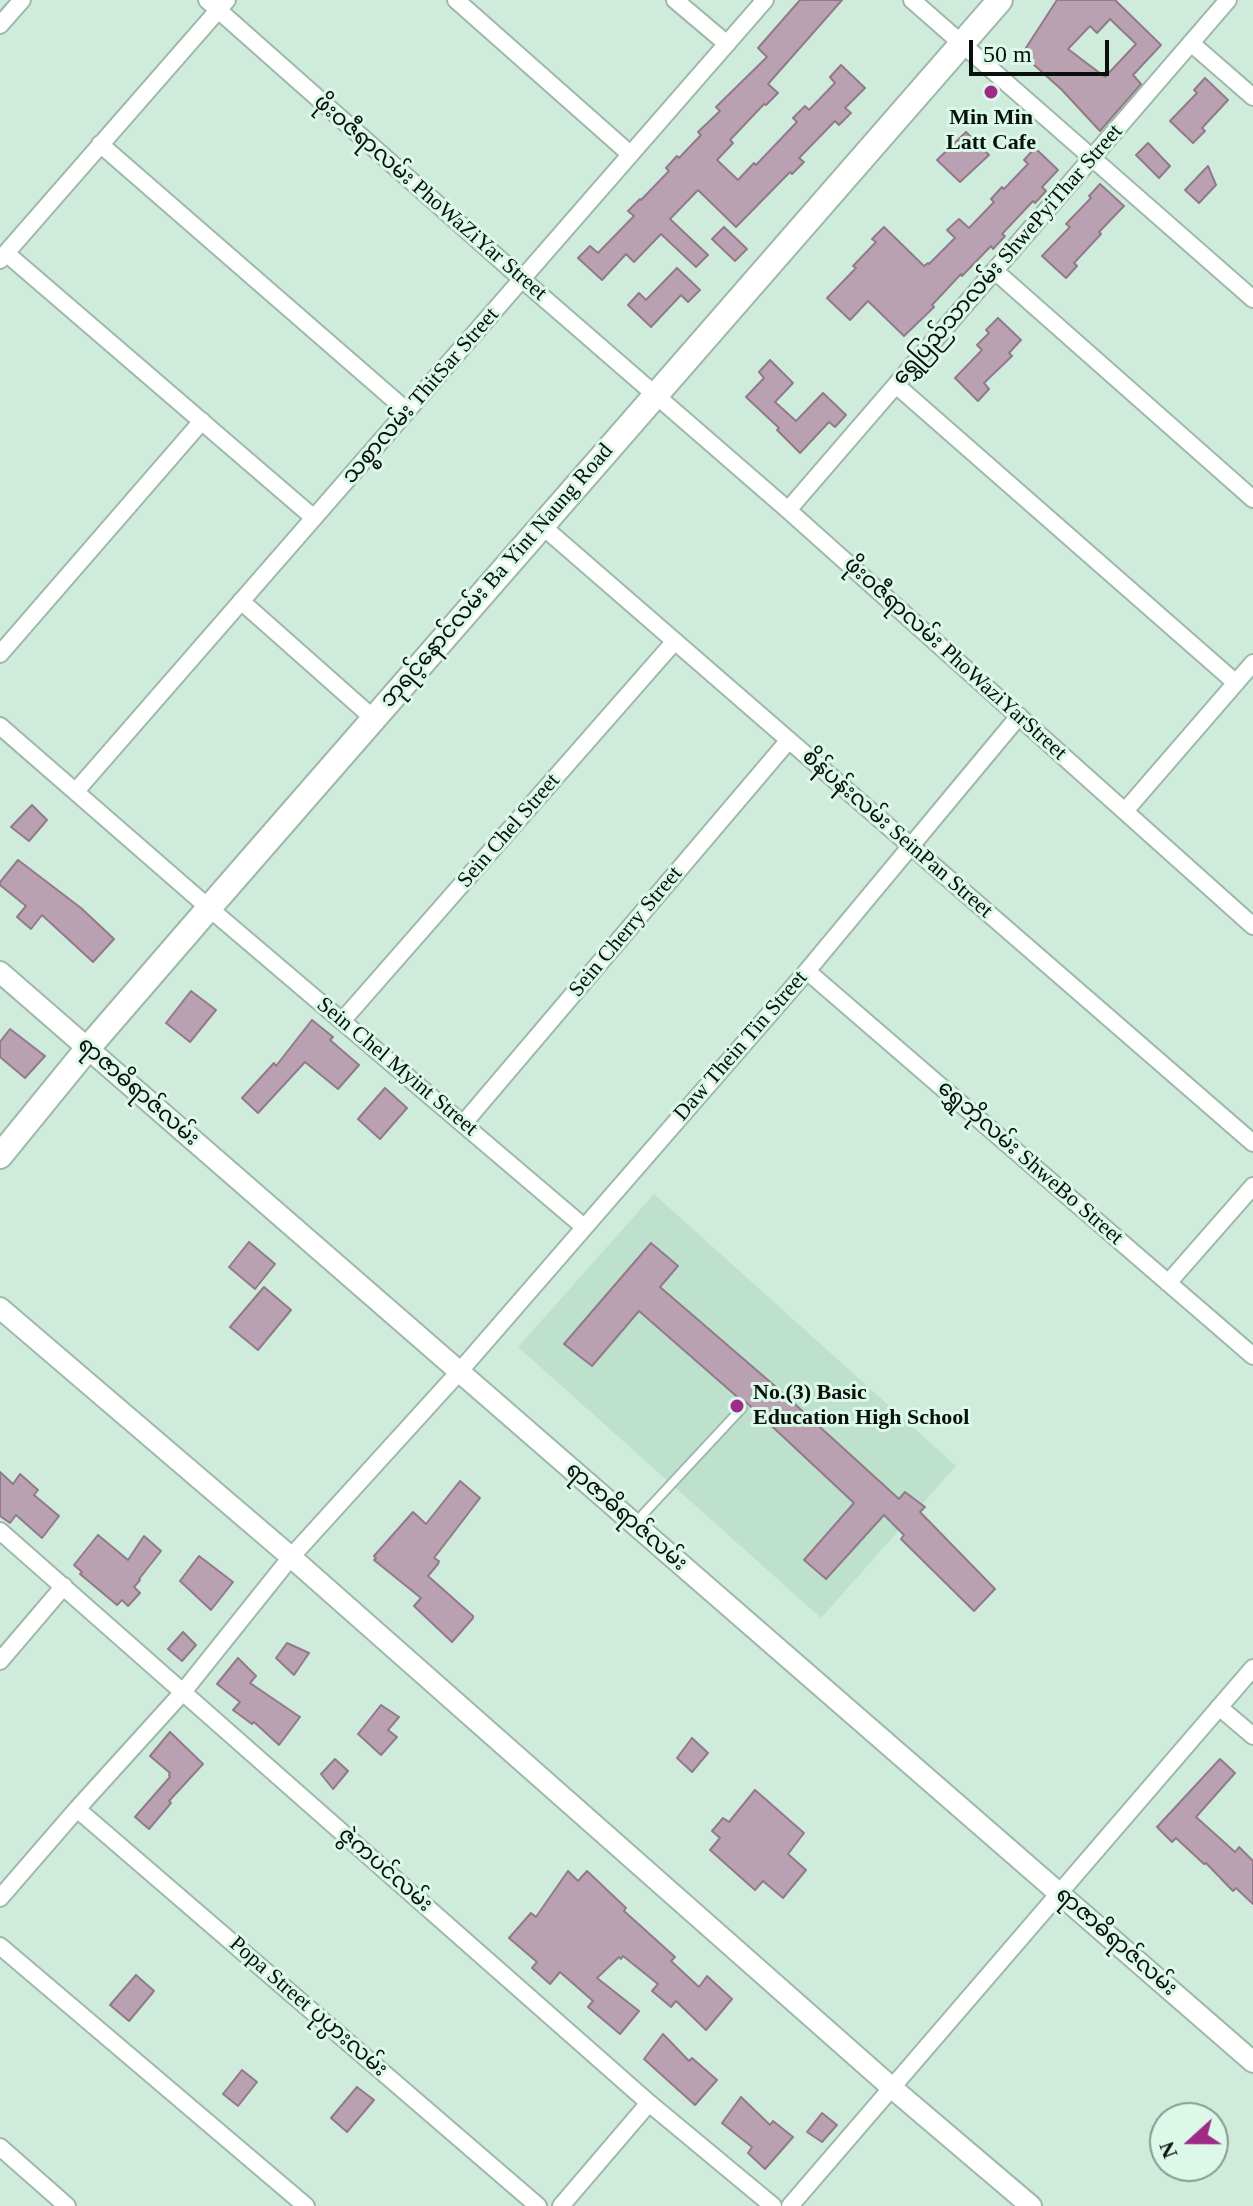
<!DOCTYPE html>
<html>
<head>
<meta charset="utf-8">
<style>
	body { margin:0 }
	#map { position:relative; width:1253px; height:2206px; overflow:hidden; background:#cfebdc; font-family:"Times New Roman",serif }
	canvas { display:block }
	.north { position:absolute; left:1149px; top:2102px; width:80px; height:80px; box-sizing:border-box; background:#dcf8e9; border:2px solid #879c91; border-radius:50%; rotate:249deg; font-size:22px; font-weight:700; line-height:32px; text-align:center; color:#08110c }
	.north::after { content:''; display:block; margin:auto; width:28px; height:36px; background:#9f2b86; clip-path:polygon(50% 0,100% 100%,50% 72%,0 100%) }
	.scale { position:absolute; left:969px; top:40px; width:140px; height:36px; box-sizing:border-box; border:4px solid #08110c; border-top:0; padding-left:10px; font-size:24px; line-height:28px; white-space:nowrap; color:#08110c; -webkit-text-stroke:6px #dcf8e9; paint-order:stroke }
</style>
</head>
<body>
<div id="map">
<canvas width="1253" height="2206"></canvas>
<div class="north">N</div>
<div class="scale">50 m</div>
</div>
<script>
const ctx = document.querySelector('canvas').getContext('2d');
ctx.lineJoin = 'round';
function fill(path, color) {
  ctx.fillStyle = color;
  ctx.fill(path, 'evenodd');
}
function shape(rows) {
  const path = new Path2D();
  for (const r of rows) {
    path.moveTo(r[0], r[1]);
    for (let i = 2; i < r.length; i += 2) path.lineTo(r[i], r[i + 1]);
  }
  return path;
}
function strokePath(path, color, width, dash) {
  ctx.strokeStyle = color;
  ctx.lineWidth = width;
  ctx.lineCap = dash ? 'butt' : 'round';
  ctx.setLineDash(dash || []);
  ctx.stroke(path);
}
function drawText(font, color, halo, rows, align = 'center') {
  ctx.font = font + ' "Times New Roman","Noto Sans Myanmar",serif';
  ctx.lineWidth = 6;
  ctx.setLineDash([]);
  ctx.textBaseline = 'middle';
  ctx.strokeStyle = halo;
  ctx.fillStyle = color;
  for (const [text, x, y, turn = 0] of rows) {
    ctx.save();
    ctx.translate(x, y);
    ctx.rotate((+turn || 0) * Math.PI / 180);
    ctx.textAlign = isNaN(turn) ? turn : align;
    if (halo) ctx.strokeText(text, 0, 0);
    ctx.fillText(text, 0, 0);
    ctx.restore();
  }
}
const built = shape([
	[654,1194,956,1466,821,1618,518,1347]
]);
const building = shape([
	[800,0,842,0,768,84,778,93,766,105,764,104,730,140,733,143,717,160,738,180,754,163,756,165,797,122,793,118,805,106,809,110,835,83,830,77,841,65,865,88,845,108,851,113,839,125,835,121,799,158,804,162,792,174,790,172,736,227,698,190,670,219,708,255,696,267,661,234,634,262,626,254,602,280,578,258,590,246,598,253,634,216,628,211,640,199,641,200,669,171,666,168,677,156,679,158,701,135,698,132,720,111,716,107,767,57,758,48,800,0],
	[1057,0,1115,0,1161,45,1133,75,1141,84,1100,131,1062,90,1022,54,1057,0],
	[1110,19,1136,44,1105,77,1068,49,1090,26,1097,33,1110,19],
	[1205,78,1228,100,1202,128,1205,131,1193,143,1170,121,1197,93,1194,90,1205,78],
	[966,132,989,155,960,182,937,160,966,132],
	[1148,143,1170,166,1159,178,1136,155,1148,143],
	[1035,148,1058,170,1042,187,1046,191,1035,203,1033,201,1002,234,1005,236,993,249,991,246,962,276,961,274,932,305,934,307,904,336,868,301,850,320,827,298,856,268,853,266,876,242,872,239,884,227,924,266,928,263,929,264,955,238,947,230,959,219,969,228,994,202,991,199,1002,187,1004,189,1028,164,1024,160,1035,148],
	[1208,166,1216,185,1199,203,1185,190,1208,166],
	[1100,184,1124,206,1099,232,1101,234,1074,263,1077,266,1066,278,1042,256,1070,227,1066,224,1091,198,1089,196,1100,184],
	[724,227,747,249,735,261,712,239,724,227],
	[677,268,700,290,688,302,681,295,651,327,628,305,639,293,646,300,677,268],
	[998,318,1021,340,1009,353,1012,356,984,383,989,389,978,401,955,378,982,350,977,345,989,333,986,330,998,318],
	[770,360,793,383,775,402,796,421,823,393,846,415,835,427,829,422,800,453,777,430,779,428,746,397,764,378,759,372,770,360],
	[32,805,47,820,29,841,11,827,32,805],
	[18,860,81,908,114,939,93,962,42,915,31,929,17,917,26,906,0,885,0,882,18,860],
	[191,991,216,1010,190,1042,166,1023,191,991],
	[312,1020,333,1037,330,1040,359,1065,338,1089,305,1062,258,1113,242,1098,274,1063,276,1066,312,1020],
	[10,1029,45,1056,25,1078,0,1057,0,1042,10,1029],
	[385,1088,407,1108,380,1139,358,1119,385,1088],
	[249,1242,275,1264,255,1289,229,1267,249,1242],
	[651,1243,678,1266,660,1287,776,1387,899,1499,905,1492,925,1507,920,1512,995,1589,974,1611,901,1539,904,1535,884,1515,826,1579,804,1560,854,1503,746,1402,742,1401,639,1311,592,1366,564,1344,651,1243],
	[264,1287,291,1310,258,1350,230,1327,264,1287],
	[0,1472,13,1484,20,1474,38,1490,34,1495,59,1516,42,1538,16,1515,10,1523,0,1516,0,1472],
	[460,1481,480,1498,434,1558,439,1561,438,1564,428,1576,473,1616,473,1618,452,1642,414,1606,421,1598,374,1560,376,1558,374,1556,413,1512,426,1524,460,1481],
	[98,1535,128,1560,144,1536,161,1551,139,1579,140,1580,134,1587,140,1593,128,1606,122,1600,117,1605,80,1574,82,1572,74,1565,98,1535],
	[199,1556,233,1582,211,1610,180,1581,199,1556],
	[183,1632,196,1645,182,1661,168,1649,183,1632],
	[287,1643,309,1653,294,1675,276,1658,287,1643],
	[238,1658,256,1676,250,1683,300,1717,279,1745,254,1722,252,1724,233,1710,240,1702,217,1684,238,1658],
	[381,1705,399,1717,388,1730,397,1737,381,1755,358,1734,381,1705],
	[170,1732,203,1764,169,1801,171,1803,149,1829,135,1817,170,1777,169,1775,170,1773,150,1756,170,1732],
	[692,1738,708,1753,692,1772,677,1758,692,1738],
	[335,1759,348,1771,333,1789,321,1774,335,1759],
	[1220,1759,1235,1773,1196,1817,1235,1852,1239,1847,1253,1861,1253,1904,1236,1888,1233,1891,1206,1863,1204,1864,1176,1838,1172,1842,1157,1827,1220,1759],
	[755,1790,804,1833,788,1854,806,1870,783,1898,763,1881,755,1890,710,1850,720,1838,712,1831,723,1818,729,1822,755,1790],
	[568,1871,578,1881,587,1871,626,1908,624,1911,675,1957,671,1961,699,1987,707,1976,732,1999,706,2030,676,2001,671,2007,652,1991,658,1984,623,1956,621,1959,619,1957,597,1978,639,2011,620,2034,588,2007,593,2001,560,1972,550,1984,532,1968,537,1962,509,1938,531,1913,536,1917,568,1871],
	[136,1975,154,1991,129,2021,110,2005,136,1975],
	[663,2034,689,2061,692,2058,717,2080,695,2105,644,2059,663,2034],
	[242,2070,257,2082,238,2106,223,2094,242,2070],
	[357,2087,374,2100,347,2132,331,2118,357,2087],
	[741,2097,770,2125,773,2121,793,2137,765,2169,748,2153,752,2147,722,2123,741,2097],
	[822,2113,837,2125,822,2142,807,2132,822,2113]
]);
const service = shape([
	[635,1523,742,1408]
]);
const minor = shape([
	[207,0,523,280,788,510,1253,926],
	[456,0,630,154],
	[675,0,727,44],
	[912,0,1253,299],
	[0,25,22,0],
	[1191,43,1253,97],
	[100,144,407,411],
	[6,253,314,518],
	[0,260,227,0],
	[995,271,1253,499],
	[896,385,1236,683],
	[788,510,1228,0],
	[541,525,1253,1143],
	[241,601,373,718],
	[0,654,202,421],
	[0,726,209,908,584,1227],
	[76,791,765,0],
	[1125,811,1253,663],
	[807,971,1253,1356],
	[342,1021,675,641],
	[463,1124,789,740],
	[1168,1283,1253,1186],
	[0,1531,649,2103,773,2206],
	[0,1661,64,1586],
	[1219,1707,1253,1736],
	[77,1809,538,2206],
	[0,1898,77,1809,183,1692,291,1557,459,1372,807,971,1019,716],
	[0,1946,306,2206],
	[0,2147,67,2206],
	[561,2206,649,2103],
	[790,2206,1253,1668]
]);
const tertiary = shape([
	[0,972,1253,2062],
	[0,1308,291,1557,891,2087,1031,2206]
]);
const secondary = shape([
	[0,1156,88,1048,209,908,1000,0]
]);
const markers = [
	[991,92,8,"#9f2b86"],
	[737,1406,8,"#9f2b86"]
];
const poiNames = [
	["Min Min",991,118],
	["Latt Cafe",991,143],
	["No.(3) Basic",753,1393,"left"],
	["Education High School",753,1418,"left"]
];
const streetNames = [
	["ဖိုးဝဇီရာလမ်း PhoWaZiYar Street",430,198,41],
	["ရွှေပြည်သာလမ်း ShwePyiThar Street",1008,255,-49],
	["သစ္စာလမ်း ThitSar Street",421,396,-49],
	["ဘုရင့်နောင်လမ်း Ba Yint Naung Road",497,576,-49],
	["ဖိုးဝဇီရာလမ်း PhoWaziYarStreet",955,659,42],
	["Sein Chel Street",509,831,-49],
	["စိန်ပန်းလမ်း SeinPan Street",897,834,41],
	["Sein Cherry Street",626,932,-50],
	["Daw Thein Tin Street",741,1046,-49],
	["Sein Chel Myint Street",397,1067,40],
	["ရာဇာဓိရာဇ်လမ်း",138,1092,41],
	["ရွှေဘိုလမ်း ShweBo Street",1030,1163,41],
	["ရာဇာဓိရာဇ်လမ်း",626,1517,41],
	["ဇွဲကပင်လမ်း",385,1870,41],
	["ရာဇာဓိရာဇ်လမ်း",1116,1942,41],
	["Popa Street ပုပ္ပားလမ်း",308,2007,41]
];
fill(built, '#bee1ce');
fill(building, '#b9a1b1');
strokePath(building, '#917a89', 2);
strokePath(service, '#9eb8aa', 12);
strokePath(minor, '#9eb8aa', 20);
strokePath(tertiary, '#9eb8aa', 24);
strokePath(secondary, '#9eb8aa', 28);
strokePath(service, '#fff', 8);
strokePath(minor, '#fff', 16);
strokePath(tertiary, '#fff', 20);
strokePath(secondary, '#fff', 24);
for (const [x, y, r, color] of markers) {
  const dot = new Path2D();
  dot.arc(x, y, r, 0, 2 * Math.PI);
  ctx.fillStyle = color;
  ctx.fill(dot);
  strokePath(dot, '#dcf8e9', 3);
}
drawText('bold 22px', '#08110c', '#dcf8e9', poiNames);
drawText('22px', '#08110c', '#dcf8e9', streetNames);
</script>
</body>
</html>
